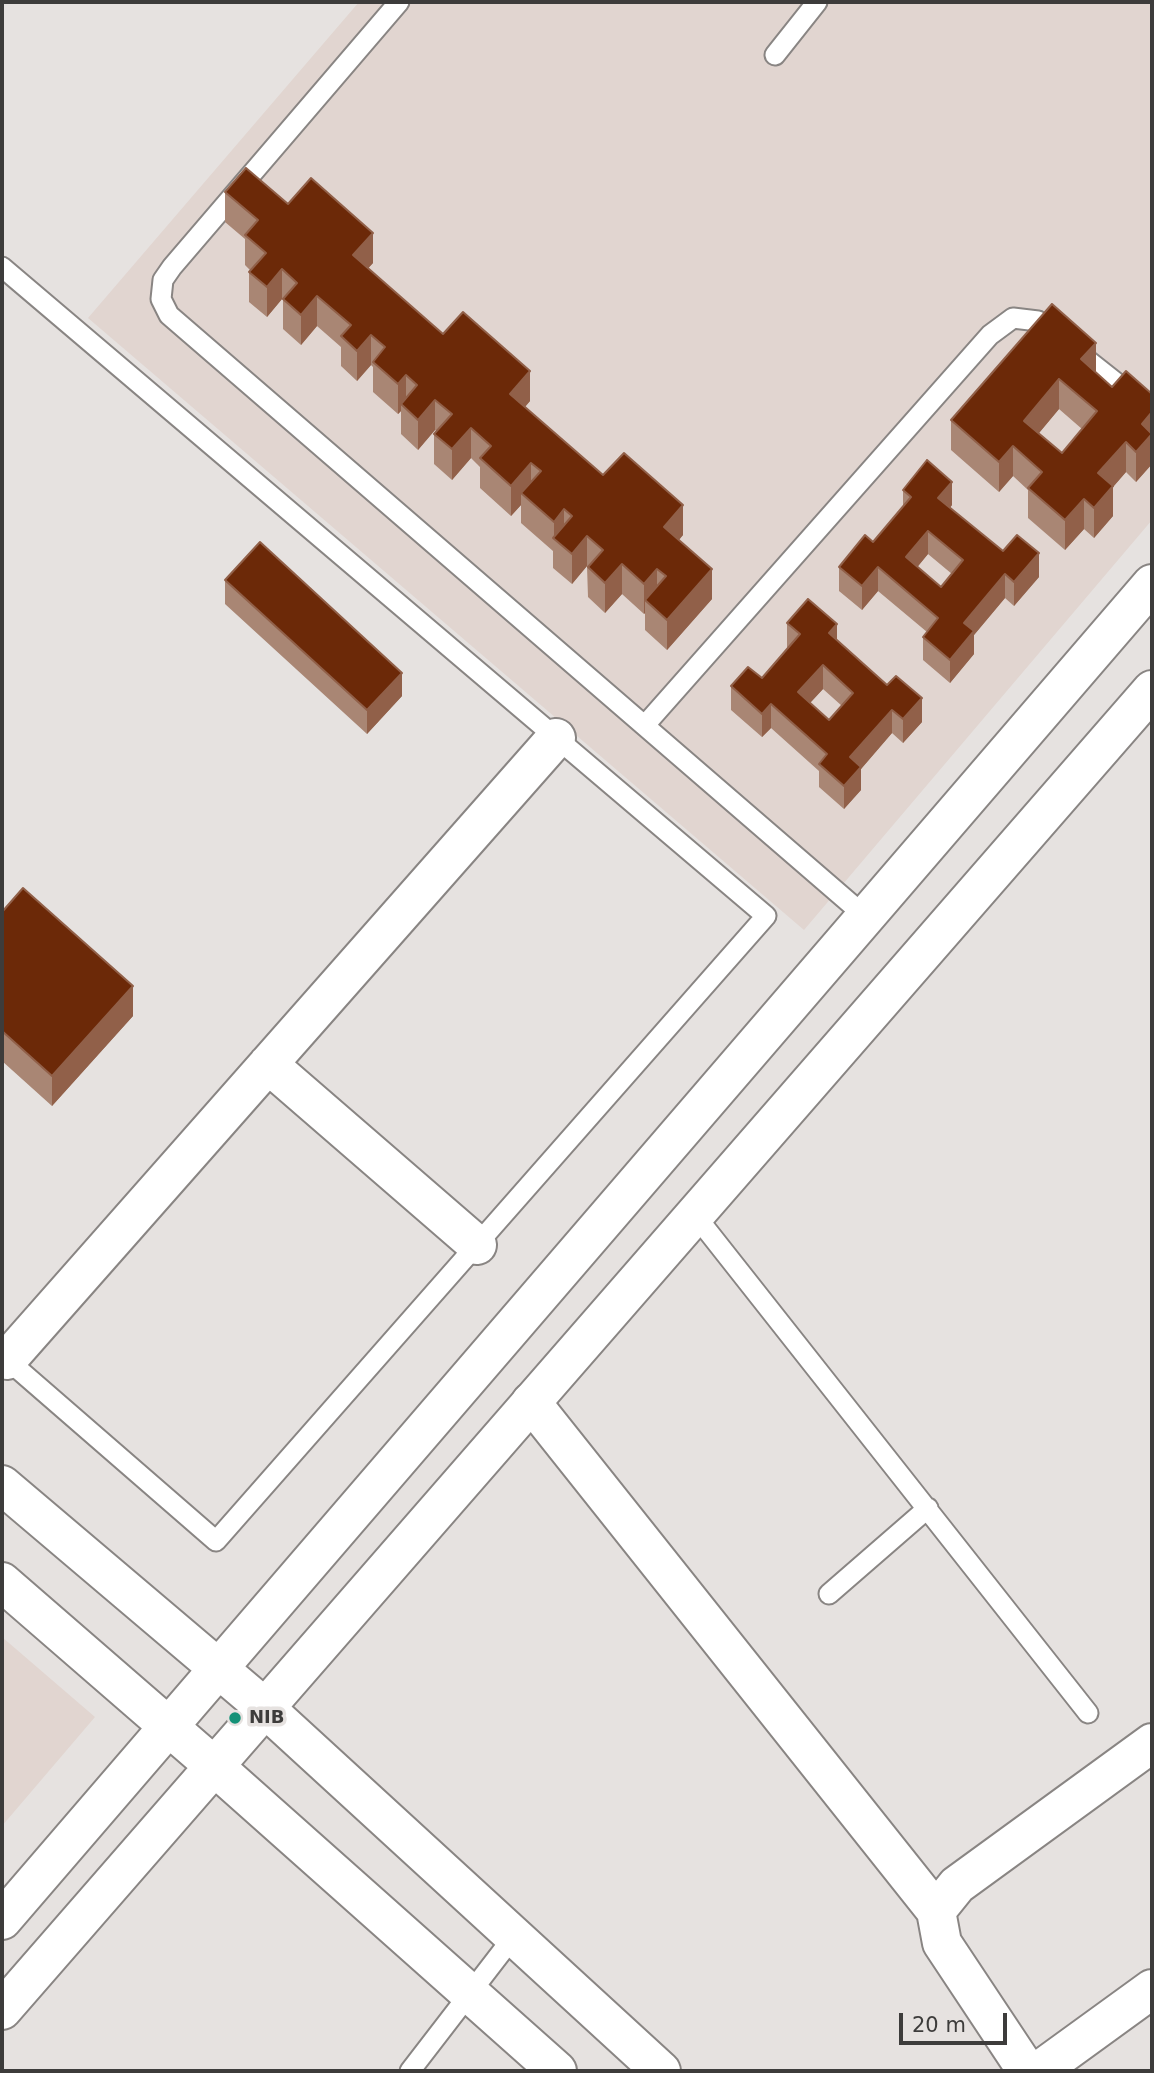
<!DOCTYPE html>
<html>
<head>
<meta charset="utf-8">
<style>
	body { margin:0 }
	#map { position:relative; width:1154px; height:2073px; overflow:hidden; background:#e6e2e0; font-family:"DejaVu Sans",sans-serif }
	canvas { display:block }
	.frame { position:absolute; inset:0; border:4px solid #3d3c3b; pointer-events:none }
	.scale { position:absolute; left:899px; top:2013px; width:108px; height:32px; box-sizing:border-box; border:4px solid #3d3c3b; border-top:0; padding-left:9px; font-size:21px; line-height:24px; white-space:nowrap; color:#3d3c3b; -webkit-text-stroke:5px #e6e2e0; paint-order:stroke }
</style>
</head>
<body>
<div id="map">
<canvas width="1154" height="2073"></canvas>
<div class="frame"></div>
<div class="scale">20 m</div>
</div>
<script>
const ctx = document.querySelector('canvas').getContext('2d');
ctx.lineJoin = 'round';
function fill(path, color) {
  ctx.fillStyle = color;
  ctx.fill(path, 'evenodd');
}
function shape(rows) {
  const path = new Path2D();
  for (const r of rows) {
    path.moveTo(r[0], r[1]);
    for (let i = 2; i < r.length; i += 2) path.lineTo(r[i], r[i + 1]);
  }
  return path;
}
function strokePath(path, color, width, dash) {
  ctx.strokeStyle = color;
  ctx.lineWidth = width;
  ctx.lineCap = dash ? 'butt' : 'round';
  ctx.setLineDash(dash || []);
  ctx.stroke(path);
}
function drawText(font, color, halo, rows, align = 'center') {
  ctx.font = font + ' "DejaVu Sans",sans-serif';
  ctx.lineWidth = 7;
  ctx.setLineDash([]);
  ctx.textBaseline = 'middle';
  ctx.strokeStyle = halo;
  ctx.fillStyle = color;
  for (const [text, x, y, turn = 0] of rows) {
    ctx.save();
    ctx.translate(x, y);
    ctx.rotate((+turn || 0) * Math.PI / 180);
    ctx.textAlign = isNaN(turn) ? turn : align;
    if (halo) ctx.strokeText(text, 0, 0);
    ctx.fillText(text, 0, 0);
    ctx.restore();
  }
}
const built = shape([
	[359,2,1152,2,1152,520,804,930,88,318],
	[2,1637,95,1717,2,1826]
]);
const lane = shape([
	[399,2,172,267,163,280,161,299,169,315,866,917],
	[775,55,817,2],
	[2,267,766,916,216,1541,3,1356],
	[645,725,990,335,1013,318,1038,321,1152,411],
	[695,1215,1088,1713],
	[829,1594,928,1508],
	[410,2071,514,1936]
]);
const street = shape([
	[268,1064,477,1245],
	[7,1360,556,738],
	[531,1402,936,1911,942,1943,1027,2071],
	[265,1708,661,2071],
	[214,1766,557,2071],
	[936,1911,957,1885,1152,1743],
	[1039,2071,1152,1989]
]);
const secondary = shape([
	[2,1485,265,1708],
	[2,1582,214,1766],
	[2,1920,1152,584],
	[2,2010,1152,690]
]);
const wall = shape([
	[225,192,288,204,373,263,368,268,443,334,530,401,525,407,603,475,683,535,679,540,712,599,667,650,645,630,645,613,644,614,622,594,605,613,588,597,587,566,572,584,553,568,553,551,521,523,521,505,511,516,480,488,480,467,471,458,452,480,434,464,434,434,437,431,435,430,418,450,401,434,401,411,398,414,373,392,373,367,371,365,357,381,341,366,341,347,317,326,301,345,283,329,283,300,282,299,267,317,249,302,249,272,250,270,245,265,245,239,225,222],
	[1052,304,1096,372,1112,387,1152,394,1152,464,1136,482,1126,472,1113,487,1113,516,1094,538,1084,529,1065,550,1028,518,1028,490,1013,476,999,492,951,450,951,420],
	[1059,409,1082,429,1062,453,1039,433],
	[903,490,952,505,950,508,1003,551,1039,577,1014,606,1005,598,974,635,974,654,950,683,923,660,923,637,927,632,878,591,862,610,839,591,839,567,873,542,903,507],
	[928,554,952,574,941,587,917,567],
	[225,580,402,696,367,734,225,604],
	[787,623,837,640,922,722,903,743,892,733,861,769,861,790,844,809,819,787,819,771,771,728,762,737,731,710,731,686,762,678,788,648,787,647],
	[823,689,842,706,829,720,810,703],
	[2,912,133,1016,52,1106,2,1061]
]);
const shadedWall = shape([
	[373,233,373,263,353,285,353,255],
	[282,269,282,299,267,317,267,287],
	[317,296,317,326,301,345,301,315],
	[371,335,371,365,357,381,357,351],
	[1096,343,1096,373,1081,359],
	[530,371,530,401,510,424,510,394],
	[406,375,406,405,401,404,401,411,398,414,398,384],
	[1059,379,1059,409,1024,451,1024,421],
	[435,400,435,430,418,450,418,420],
	[1152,412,1152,464,1136,482,1136,452,1142,424],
	[471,428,471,458,452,480,452,449],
	[1126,442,1126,472,1113,487,1113,516,1094,538,1094,508,1098,473],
	[1013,446,1013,476,999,492,999,462],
	[531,463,531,493,521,493,521,505,511,516,511,486],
	[952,482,952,505,938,522,938,498],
	[1084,499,1084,529,1065,550,1065,520],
	[683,505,683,535,664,557,664,527],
	[564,509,564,539,554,538,554,522],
	[928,531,928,554,906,581,906,557],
	[587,536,587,566,572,584,572,554],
	[1039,553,1039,577,1014,606,1014,582],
	[622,564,622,594,605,613,605,583],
	[878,567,878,591,862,610,862,586],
	[657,569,657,599,645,600,645,613,644,614,644,584],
	[712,569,712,599,667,650,667,620],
	[1005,574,1005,598,974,635,974,654,950,683,950,660,964,623],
	[837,624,837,648,829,633],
	[823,665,823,689,798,716,798,692],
	[402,673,402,696,367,734,367,710],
	[922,698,922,722,903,743,903,719],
	[771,704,771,728,762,737,762,714],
	[892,710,892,733,861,769,861,790,844,809,844,786,850,757],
	[133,986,133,1016,52,1106,52,1076]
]);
const building = shape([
	[246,168,288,204,311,178,373,233,353,255,443,334,463,312,530,371,510,394,603,475,624,453,683,505,664,527,712,569,667,620,645,600,666,576,657,569,644,584,622,564,605,583,588,567,603,550,587,536,572,554,553,538,572,516,564,509,554,522,521,493,541,471,531,463,511,486,480,458,491,446,471,428,452,449,434,434,452,414,435,400,418,420,401,404,417,385,406,375,398,384,373,362,385,347,371,335,357,351,341,336,351,325,317,296,301,315,283,299,297,283,282,269,267,287,249,272,266,253,245,235,258,220,225,192,246,168],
	[1052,304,1096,343,1081,359,1112,387,1126,371,1152,394,1152,412,1142,424,1152,434,1136,452,1126,442,1098,473,1113,486,1094,508,1084,499,1065,520,1028,488,1042,472,1013,446,999,462,951,420,1052,304],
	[1059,379,1097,411,1062,453,1024,421,1059,379],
	[927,460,952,482,938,498,1003,551,1017,535,1039,553,1014,582,1005,574,964,623,974,631,950,660,923,637,938,618,878,567,862,586,839,567,865,535,873,542,911,497,903,490,927,460],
	[928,531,963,560,941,587,906,557,928,531],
	[260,542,402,673,367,710,225,580,260,542],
	[808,599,837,624,829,633,887,685,896,676,922,698,903,719,892,710,850,757,861,767,844,786,819,764,827,754,771,704,762,714,731,686,748,667,762,678,800,634,787,623,808,599],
	[823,665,853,693,829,720,798,692,823,665],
	[23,888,133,986,52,1076,2,1031,2,912,23,888]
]);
const markers = [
	[235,1718,7,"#149177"]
];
const poiNames = [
	["NIB",249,1718]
];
fill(built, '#e1d5d0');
strokePath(lane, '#898583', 23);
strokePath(street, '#898583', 42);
strokePath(secondary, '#898583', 42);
strokePath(lane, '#fff', 19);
strokePath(street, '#fff', 38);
strokePath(secondary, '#fff', 38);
fill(wall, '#a98674');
fill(shadedWall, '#916049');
fill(building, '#6c2908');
strokePath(building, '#916049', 2);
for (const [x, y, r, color] of markers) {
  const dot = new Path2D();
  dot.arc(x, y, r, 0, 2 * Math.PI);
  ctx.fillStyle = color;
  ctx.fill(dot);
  strokePath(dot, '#e6e2e0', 2.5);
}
drawText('bold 18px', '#3d3c3b', '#e6e2e0', poiNames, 'left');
</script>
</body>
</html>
